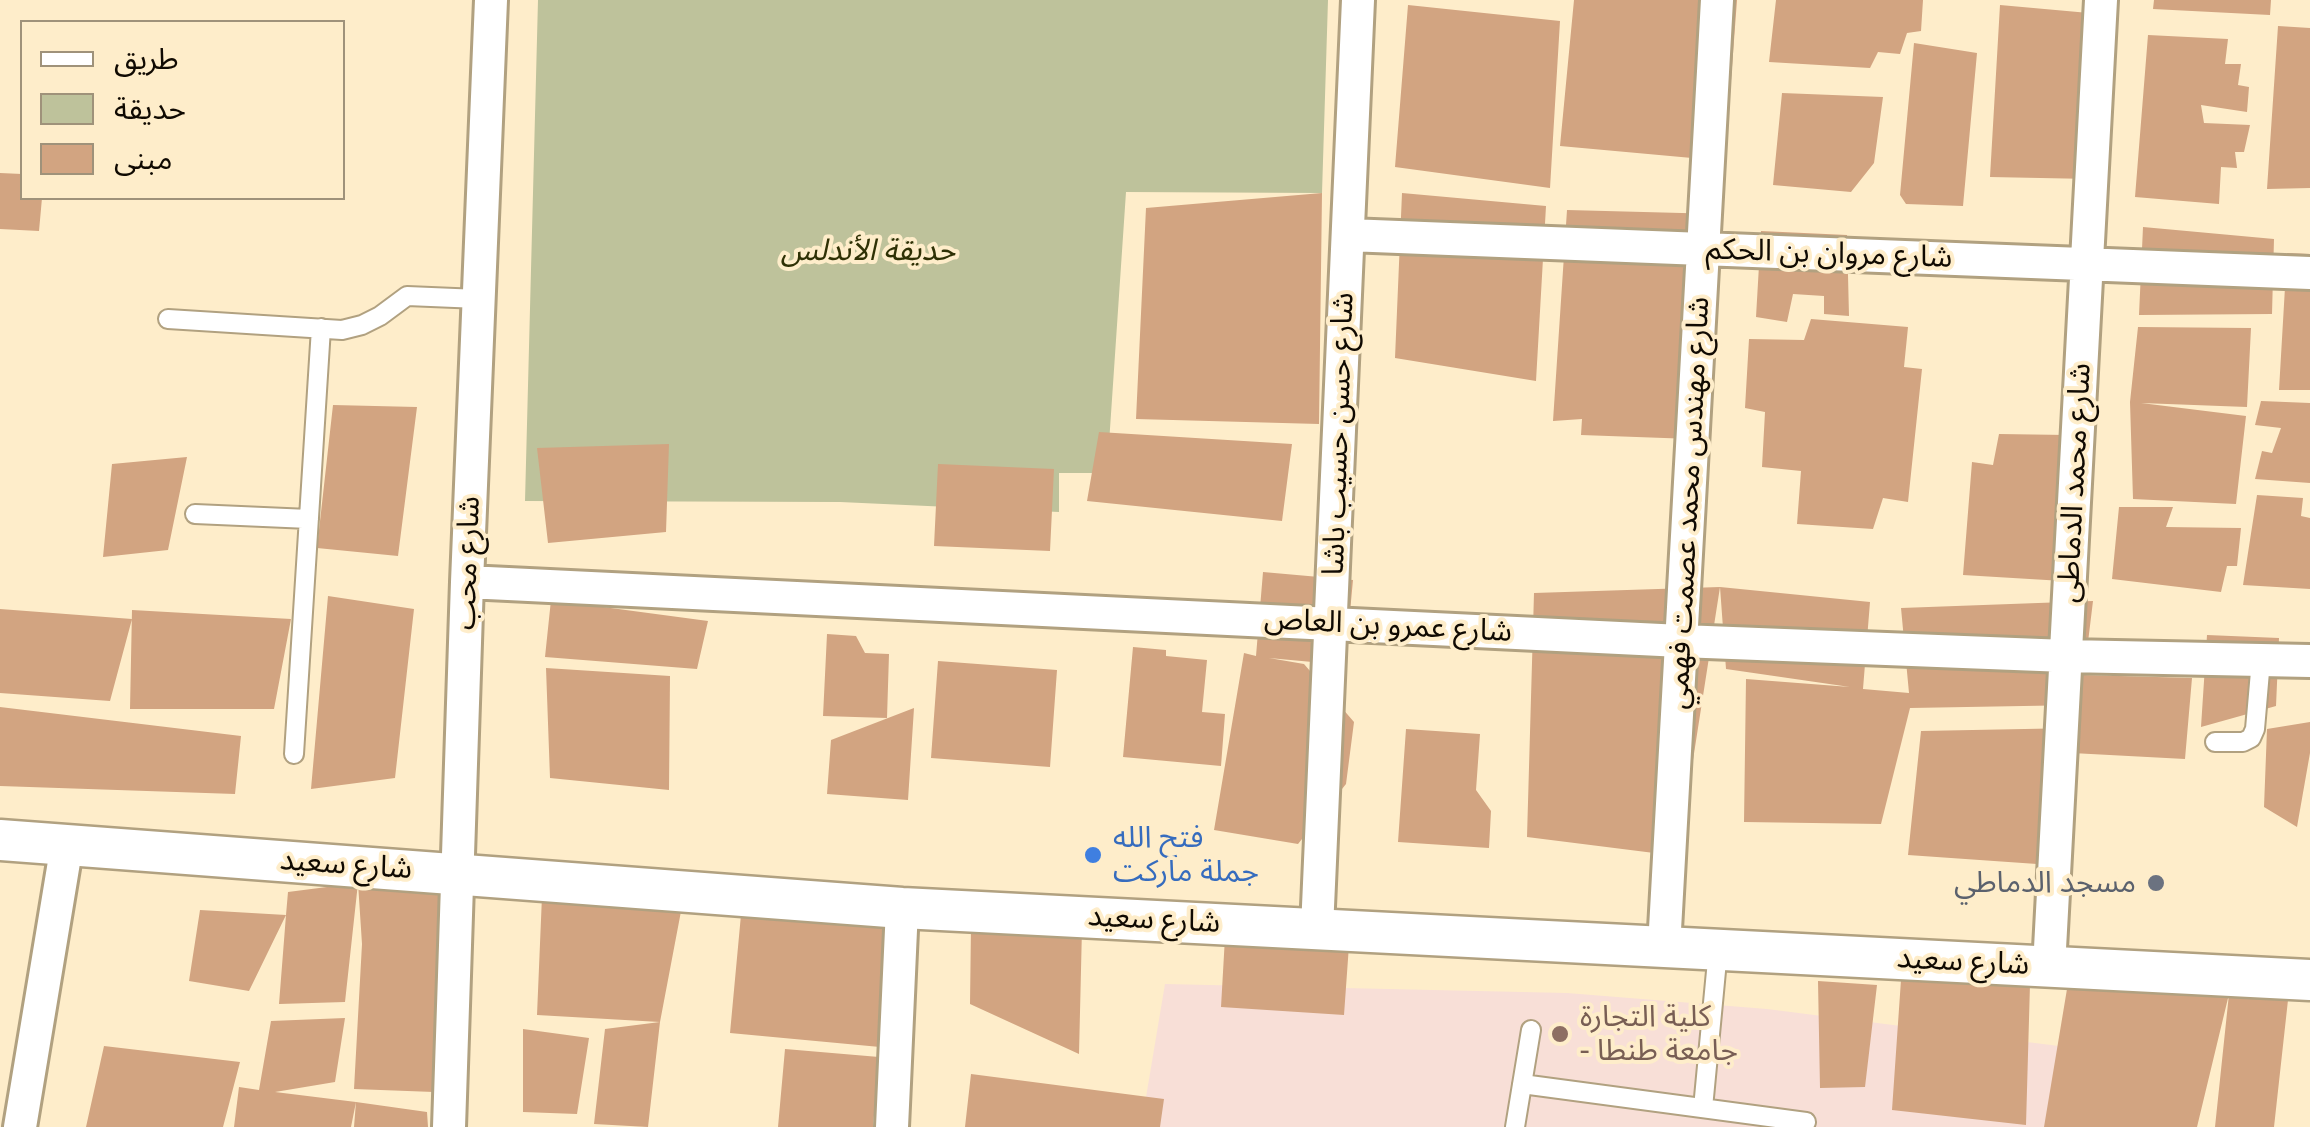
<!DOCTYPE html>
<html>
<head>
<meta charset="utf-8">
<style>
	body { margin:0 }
	#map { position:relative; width:2310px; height:1127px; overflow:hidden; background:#feedca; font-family:"Noto Serif","Noto Sans Arabic",serif }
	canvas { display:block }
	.legend { position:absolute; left:20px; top:20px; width:325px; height:180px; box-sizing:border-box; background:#feedca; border:2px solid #9f927a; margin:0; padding:12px 18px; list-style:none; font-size:30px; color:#100a02 }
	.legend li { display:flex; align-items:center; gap:20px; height:50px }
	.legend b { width:50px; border:2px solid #9f927a }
</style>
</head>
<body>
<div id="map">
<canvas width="2310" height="1127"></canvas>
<ul class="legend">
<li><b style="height:12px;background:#fff"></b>طريق</li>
<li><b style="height:28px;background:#bec29b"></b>حديقة</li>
<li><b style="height:28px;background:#d2a481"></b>مبنى</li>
</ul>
</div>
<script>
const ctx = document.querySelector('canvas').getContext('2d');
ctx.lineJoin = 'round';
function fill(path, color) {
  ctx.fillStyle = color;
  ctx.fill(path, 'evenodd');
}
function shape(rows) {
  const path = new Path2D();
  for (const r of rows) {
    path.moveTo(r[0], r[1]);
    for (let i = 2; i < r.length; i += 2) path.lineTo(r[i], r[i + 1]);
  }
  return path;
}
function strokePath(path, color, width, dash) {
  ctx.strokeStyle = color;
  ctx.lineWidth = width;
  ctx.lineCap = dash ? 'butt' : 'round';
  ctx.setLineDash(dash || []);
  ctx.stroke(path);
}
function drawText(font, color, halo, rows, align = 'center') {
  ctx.font = font + ' "Noto Serif","Noto Sans Arabic",serif';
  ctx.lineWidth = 8;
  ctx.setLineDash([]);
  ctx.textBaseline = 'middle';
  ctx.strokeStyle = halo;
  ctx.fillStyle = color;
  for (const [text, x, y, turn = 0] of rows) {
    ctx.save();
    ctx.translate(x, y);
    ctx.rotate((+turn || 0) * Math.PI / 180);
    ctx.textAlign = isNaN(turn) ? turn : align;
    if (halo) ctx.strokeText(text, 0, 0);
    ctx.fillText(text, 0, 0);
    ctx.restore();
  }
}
const education = shape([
	[1165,984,1567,993,1767,1009,2161,1059,2149,1127,1141,1127]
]);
const green = shape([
	[538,0,1328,0,1322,193,1126,192,1107,473,1059,473,1059,512,840,502,525,501]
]);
const building = shape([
	[1574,0,1737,0,1725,161,1560,146],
	[1776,0,1923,0,1921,31,1907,33,1900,54,1878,52,1870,68,1769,62],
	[2154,0,2271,0,2270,15,2153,9],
	[1408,5,1560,21,1550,188,1395,167],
	[2000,5,2100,14,2091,179,1990,177],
	[2278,26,2310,28,2310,188,2267,189],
	[2148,35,2228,39,2225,64,2241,64,2238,85,2249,87,2247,112,2201,105,2204,123,2250,125,2244,152,2235,152,2237,168,2221,167,2219,204,2135,197],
	[1914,43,1977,53,1963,206,1906,204,1900,195],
	[1782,93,1883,97,1874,163,1851,192,1773,185],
	[0,173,22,174,22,198,42,198,39,231,0,229],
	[1322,193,1319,424,1136,419,1146,208],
	[1402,193,1546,206,1536,381,1395,358],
	[1567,210,1720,214,1692,439,1581,435,1582,419,1553,421],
	[2143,227,2274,239,2272,314,2139,315],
	[1761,231,1847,235,1849,316,1824,314,1824,296,1793,294,1787,322,1756,317],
	[2287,253,2310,254,2310,390,2279,390],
	[1811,319,1908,327,1904,367,1922,369,1908,502,1883,498,1873,529,1797,524,1801,471,1762,467,1765,412,1745,408,1749,339,1804,340],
	[2138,327,2251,328,2247,407,2141,403,2246,416,2236,504,2133,499,2130,402],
	[2261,401,2310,403,2310,483,2255,479,2262,451,2272,453,2281,428,2255,425],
	[333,405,417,407,398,556,317,548],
	[1099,432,1292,444,1282,521,1087,501],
	[1999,434,2067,435,2063,581,1963,575,1972,462,1993,465],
	[669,444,666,532,548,543,537,448],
	[187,457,168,550,103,557,112,464],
	[938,464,1054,469,1050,551,934,546],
	[2257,495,2303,498,2301,516,2310,518,2310,589,2243,585],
	[2119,507,2173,507,2166,527,2241,528,2237,566,2227,566,2221,592,2112,579],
	[1263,572,1353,580,1345,665,1269,658,1304,664,1354,722,1346,784,1298,844,1214,830,1244,653,1256,656],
	[1720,587,1870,602,1863,689,1909,693,1901,608,2093,601,2084,675,2192,678,2185,759,2072,753,2080,705,1910,708,1881,824,1744,822,1746,679,1850,687,1726,669,1720,587,1678,856,1527,837,1534,593],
	[328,596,414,609,395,778,311,789],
	[551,600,708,621,697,669,545,657],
	[0,609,132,619,110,701,0,693],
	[132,610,291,619,274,709,130,709],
	[827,634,856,636,865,653,889,654,887,718,823,716],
	[2207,635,2279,638,2276,706,2201,727],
	[1133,647,1166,650,1166,656,1207,660,1202,712,1225,714,1221,766,1123,757],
	[938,661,1057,670,1050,767,931,758],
	[546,668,670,676,669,790,550,778],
	[0,707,241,736,235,794,0,786],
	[914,708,908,800,827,794,831,740],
	[2310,722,2310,753,2297,827,2264,807,2267,729],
	[2076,728,2037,864,1908,855,1921,731],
	[1406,729,1480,734,1476,790,1491,811,1489,848,1398,842],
	[358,883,345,1002,279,1004,286,915,249,991,189,981,200,910,286,915,288,892],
	[358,883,439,889,442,933,434,1092,354,1089,362,944],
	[542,896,682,906,660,1022,648,1127,594,1124,605,1029,660,1022,537,1015],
	[742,904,892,918,880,1047,730,1033],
	[971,926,1082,928,1079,1054,970,1004],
	[1225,937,1349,945,1344,1015,1221,1007],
	[1901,980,2030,984,2026,1125,1892,1110],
	[1818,981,1877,985,1865,1087,1820,1088],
	[2067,989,2229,994,2197,1127,2044,1127],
	[2229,994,2288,1000,2274,1127,2215,1127],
	[345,1018,335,1082,275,1092,356,1102,351,1127,234,1127,239,1087,259,1090,271,1021],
	[523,1029,589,1038,577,1114,523,1112],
	[104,1046,240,1062,223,1127,86,1127],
	[785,1049,879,1057,873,1127,778,1127],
	[971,1074,1164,1099,1160,1127,965,1127],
	[356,1102,427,1112,428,1127,354,1127]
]);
const service = shape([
	[168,319,342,330,362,325,380,316,407,296,479,299],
	[195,514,309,519],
	[2215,742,2243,742,2251,738,2255,729,2261,660],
	[294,754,321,328],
	[1522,1084,1806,1122],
	[1703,1108,1718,950],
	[1515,1127,1531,1030]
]);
const minor = shape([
	[1348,235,2310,273],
	[467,582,1681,641,2066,656,2310,661],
	[1317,929,1358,0],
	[1664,947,1717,0],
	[2049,967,2101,0],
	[20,1127,67,844],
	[449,1127,467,582,491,0],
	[892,1127,902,908]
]);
const tertiary = shape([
	[0,840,902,908,2310,980]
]);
const markers = [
	[1093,855,10,"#3f7fe0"],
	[2156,883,10,"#6b7280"],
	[1560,1034,10,"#8d6e63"]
];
const parkNames = [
	["حديقة الأندلس",868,251]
];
const streetNames = [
	["شارع مروان بن الحكم",1829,254,2],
	["شارع حسن حسيب باشا",1339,434,-88],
	["شارع محمد الدماطى",2075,483,-87],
	["شارع مهندس محمد عصمت فهمي",1689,503,-87],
	["شارع محب",468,563,-88],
	["شارع عمرو بن العاص",1388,626,3],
	["شارع سعيد",346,865,4],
	["شارع سعيد",1154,920,3],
	["شارع سعيد",1963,962,3]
];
const shopNames = [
	["فتح الله",1113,838],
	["جملة ماركت",1113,872]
];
const worshipNames = [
	["مسجد الدماطي",2136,883]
];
const educationNames = [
	["كلية التجارة",1580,1017],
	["- جامعة طنطا",1580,1051]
];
fill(education, '#f8dfd7');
fill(green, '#bec29b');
fill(building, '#d2a481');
strokePath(service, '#b1a180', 22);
strokePath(minor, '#b1a180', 38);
strokePath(tertiary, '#b1a180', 45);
strokePath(service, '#fff', 18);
strokePath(minor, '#fff', 32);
strokePath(tertiary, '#fff', 40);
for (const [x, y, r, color] of markers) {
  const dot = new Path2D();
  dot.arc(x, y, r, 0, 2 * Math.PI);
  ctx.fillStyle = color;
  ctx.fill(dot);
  strokePath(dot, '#feedca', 4);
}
drawText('italic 30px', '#2f3105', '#feedca', parkNames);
drawText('30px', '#100a02', '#feedca', streetNames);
drawText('30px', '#366cbe', '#feedca', shopNames, 'left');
drawText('30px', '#5b616d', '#feedca', worshipNames, 'right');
drawText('30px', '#785e54', '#feedca', educationNames, 'left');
</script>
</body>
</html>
